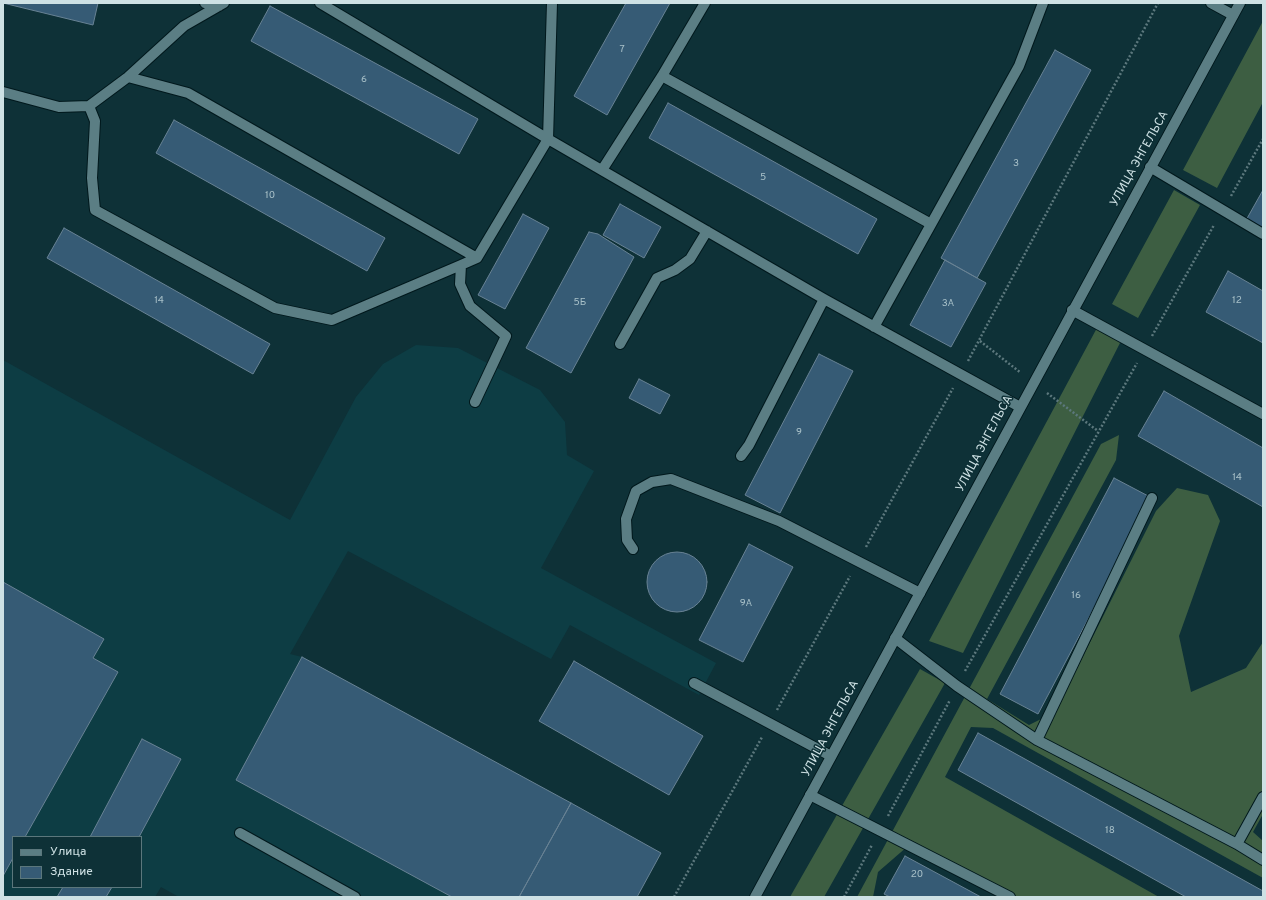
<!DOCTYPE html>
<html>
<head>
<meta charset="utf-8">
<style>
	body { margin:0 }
	#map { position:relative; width:1266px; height:900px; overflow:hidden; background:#0e3137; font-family:Overpass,sans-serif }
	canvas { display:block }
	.frame { position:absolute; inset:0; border:4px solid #cee1e4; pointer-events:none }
	.legend { position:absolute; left:12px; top:836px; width:130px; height:52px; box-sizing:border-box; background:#0e3137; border:1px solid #5b777c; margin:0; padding:5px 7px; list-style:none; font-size:12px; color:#cee1e4 }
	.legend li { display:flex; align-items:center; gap:8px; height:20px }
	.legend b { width:20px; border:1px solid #5b777c }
</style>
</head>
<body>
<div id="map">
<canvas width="1266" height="900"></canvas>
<div class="frame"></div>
<ul class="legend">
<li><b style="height:5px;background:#5b7e84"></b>Улица</li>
<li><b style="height:11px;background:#365b75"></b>Здание</li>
</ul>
</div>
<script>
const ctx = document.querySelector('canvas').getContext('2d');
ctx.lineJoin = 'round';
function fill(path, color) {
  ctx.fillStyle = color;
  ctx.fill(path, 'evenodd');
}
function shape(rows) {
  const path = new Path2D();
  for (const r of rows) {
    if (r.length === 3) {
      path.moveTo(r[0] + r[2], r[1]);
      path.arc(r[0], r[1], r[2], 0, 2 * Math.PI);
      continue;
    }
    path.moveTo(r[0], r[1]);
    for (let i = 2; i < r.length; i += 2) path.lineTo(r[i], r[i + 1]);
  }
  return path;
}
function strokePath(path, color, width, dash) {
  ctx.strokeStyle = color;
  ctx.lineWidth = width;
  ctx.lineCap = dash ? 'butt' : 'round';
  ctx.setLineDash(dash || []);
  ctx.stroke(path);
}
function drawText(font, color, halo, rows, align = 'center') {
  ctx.font = font + ' Overpass,sans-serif';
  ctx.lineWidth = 3;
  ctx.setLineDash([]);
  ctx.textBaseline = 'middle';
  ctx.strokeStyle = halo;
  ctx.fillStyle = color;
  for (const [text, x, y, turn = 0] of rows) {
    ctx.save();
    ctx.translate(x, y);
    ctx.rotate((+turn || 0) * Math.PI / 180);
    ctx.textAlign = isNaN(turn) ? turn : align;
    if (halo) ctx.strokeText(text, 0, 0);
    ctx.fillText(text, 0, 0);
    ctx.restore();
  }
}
const built = shape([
	[416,345,458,348,540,390,565,422,567,455,594,471,541,568,716,663,699,695,570,625,551,659,348,551,290,654,302,657,661,853,637,897,179,897,161,887,155,897,3,897,3,360,290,520,356,397,383,364],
	[13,837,141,837,141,887,13,887]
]);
const forest = shape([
	[1263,21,1263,102,1217,188,1183,170],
	[1174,190,1200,205,1138,318,1112,304],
	[1098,326,1121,341,963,653,929,641],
	[1119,435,1116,460,987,699,1029,725,1055,712,1156,511,1177,488,1208,495,1220,521,1179,636,1191,692,1246,668,1263,642,1263,814,1253,832,1263,841,1263,878,993,728,971,727,945,777,1159,897,1005,897,908,846,878,872,873,897,857,897,1101,444],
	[920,669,945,683,824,897,790,897]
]);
const building = shape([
	[3,3,98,3,93,25,3,3],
	[626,3,670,3,607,115,574,96,626,3],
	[270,6,478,119,459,154,251,41,270,6],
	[1055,50,1091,70,977,278,941,258,1055,50],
	[668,103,877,219,858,254,649,138,668,103],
	[174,120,385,238,367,271,156,153,174,120],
	[1263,190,1263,232,1245,222,1263,190],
	[620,204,661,227,644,258,603,235,620,204],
	[523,214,549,228,505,309,478,295,523,214],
	[64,228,270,344,253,374,47,258,64,228],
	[589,232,598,234,634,257,571,373,526,348,589,232],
	[945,260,986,283,951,347,910,325,945,260],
	[1228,271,1263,291,1263,343,1206,312,1228,271],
	[819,354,853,371,780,513,745,495,819,354],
	[639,379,670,395,660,414,629,398,639,379],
	[1164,391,1263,448,1263,507,1138,436,1164,391],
	[1114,478,1152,498,1038,714,1000,694,1114,478],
	[749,544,793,567,743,662,699,640,749,544],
	[677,582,30],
	[3,582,104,639,93,658,118,672,25,837,13,837,13,858,3,876,3,582],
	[302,657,571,803,519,897,452,897,236,780,302,657],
	[574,661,703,736,669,795,539,721,574,661],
	[978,733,1263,891,1263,897,1186,897,958,770,978,733],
	[142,739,181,759,139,837,90,837,142,739],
	[571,803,661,853,637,897,519,897,571,803],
	[905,856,981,897,890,897,884,894,905,856],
	[63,887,112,887,106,897,57,897,63,887]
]);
const path = shape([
	[1231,196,1263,139],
	[1152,336,1214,225],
	[980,341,1021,373],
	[968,361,1158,3],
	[1047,393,1098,431],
	[866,547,953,388],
	[965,671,1137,363],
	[777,710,850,576],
	[888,816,950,700],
	[674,897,762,737],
	[844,897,872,845]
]);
const lane = shape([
	[205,3,219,6],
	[224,3,184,26,128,77,89,106,95,121,92,178,95,210,275,308,332,320,461,265],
	[320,3,548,139,552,3],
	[1211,3,1233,15],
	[662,76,931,224],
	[128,77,188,93,477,258],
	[3,92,59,107,89,106],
	[1150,167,1263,234],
	[602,170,662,76,705,3],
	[1072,310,1263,414],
	[874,327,1019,66,1043,3],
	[620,344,657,278,675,270,690,259,707,231],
	[475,402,506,336,470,306,460,284,461,265,477,258,548,139,824,299,1020,407],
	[741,456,749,445,824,299],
	[633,549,627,540,626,519,636,491,652,482,671,479,779,521,920,593],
	[895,638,957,686,1037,740,1237,844,1263,860],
	[694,683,831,756],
	[1037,740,1152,498],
	[810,795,1010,897],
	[240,833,355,897],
	[1237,844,1263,797]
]);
const secondary = shape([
	[755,897,1240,3]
]);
const numberNames = [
	["7",622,50],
	["6",364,80],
	["3",1016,164],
	["5",763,178],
	["10",270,196],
	["14",159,301],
	["12",1237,301],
	["5Б",580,303],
	["3А",948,304],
	["9",799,433],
	["14",1237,478],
	["16",1076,596],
	["9А",746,604],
	["18",1110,831],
	["20",917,875]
];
const streetNames = [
	["УЛИЦА ЭНГЕЛЬСА",1140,159,-61],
	["УЛИЦА ЭНГЕЛЬСА",985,444,-62],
	["УЛИЦА ЭНГЕЛЬСА",831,729,-62]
];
fill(built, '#0d3d44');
fill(forest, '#3d5e42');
fill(building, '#365b75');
strokePath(building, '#688294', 1);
strokePath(lane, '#00181c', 12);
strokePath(secondary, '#00181c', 12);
strokePath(path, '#5c787d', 2.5, [2, 2]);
strokePath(lane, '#5b7e84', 10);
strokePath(secondary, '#5b7e84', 10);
drawText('10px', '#a8c0c8', null, numberNames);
drawText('12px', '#cee1e4', '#0e3137', streetNames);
</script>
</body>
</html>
